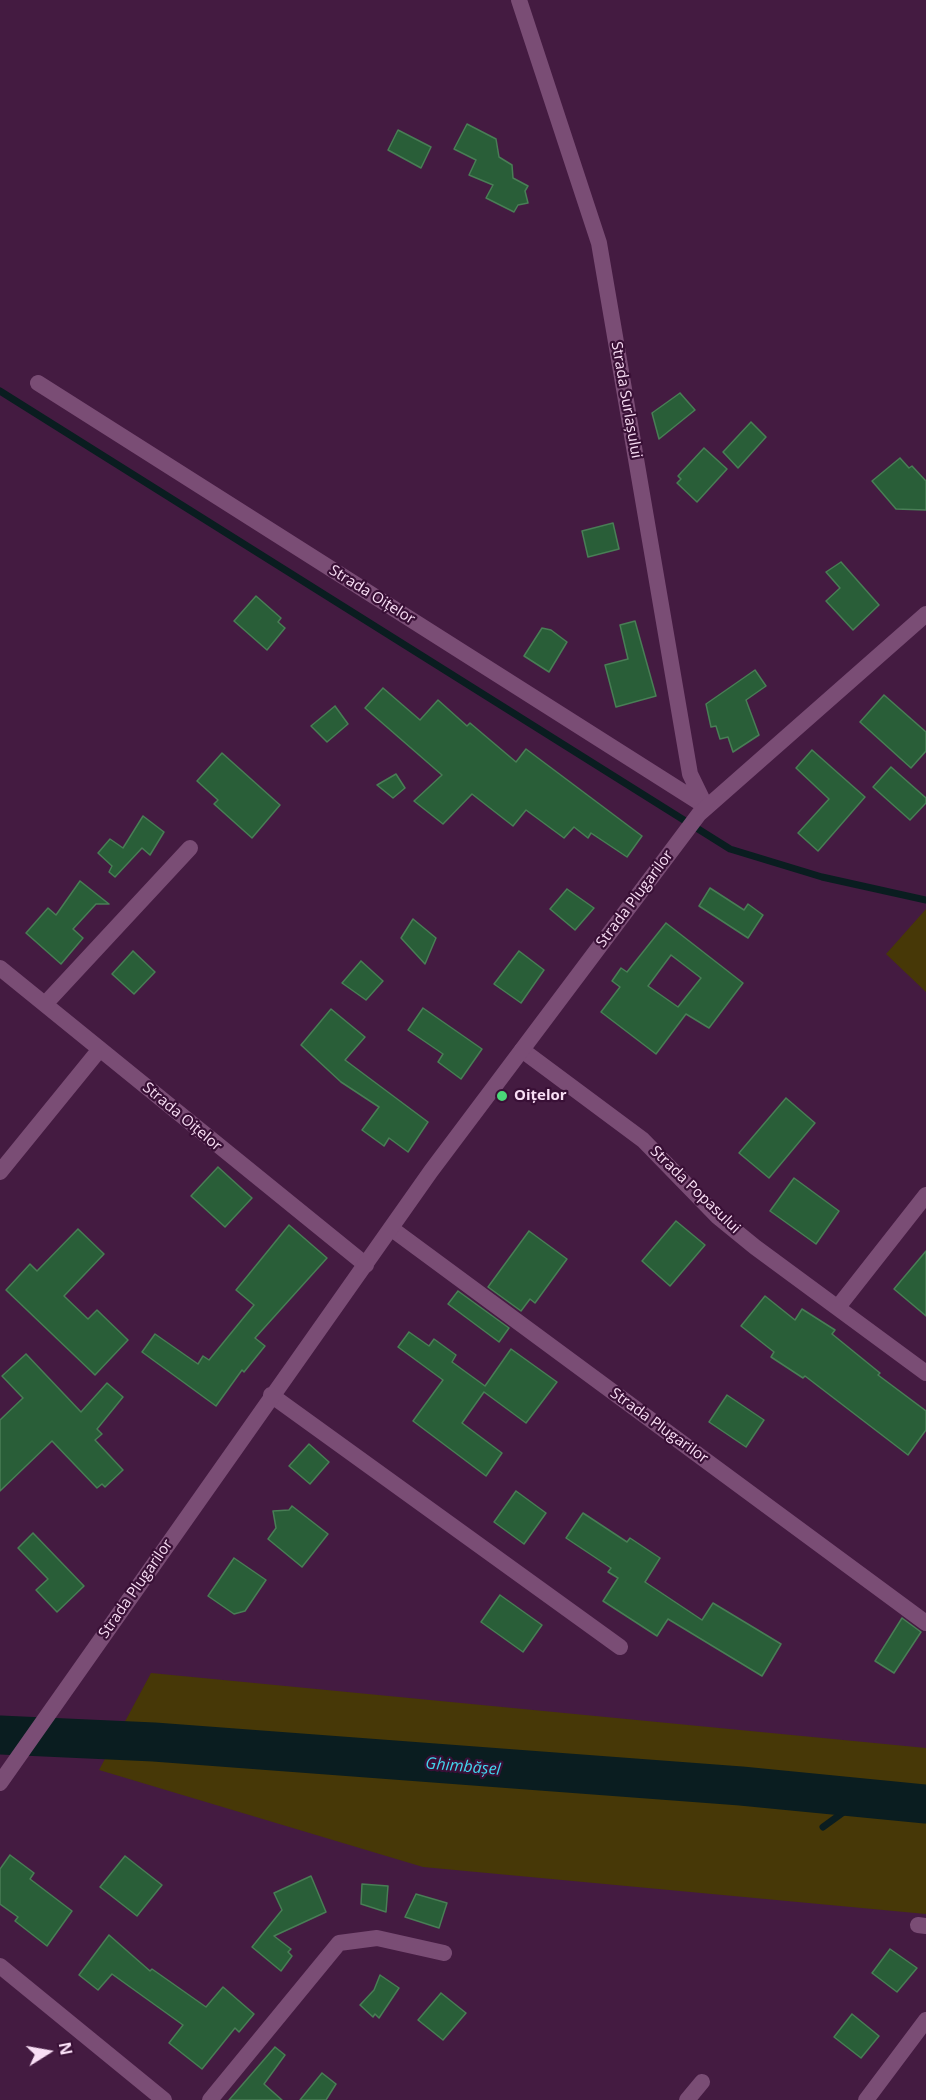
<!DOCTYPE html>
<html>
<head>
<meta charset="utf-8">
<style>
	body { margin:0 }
	#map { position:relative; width:926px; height:2100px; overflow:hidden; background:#441b41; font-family:"Open Sans",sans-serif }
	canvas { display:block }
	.north { position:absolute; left:18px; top:2022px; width:60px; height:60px; -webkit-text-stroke:4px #391036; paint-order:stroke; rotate:79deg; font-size:16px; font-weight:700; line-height:24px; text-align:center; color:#f9def5 }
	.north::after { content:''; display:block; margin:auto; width:21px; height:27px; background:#f9def5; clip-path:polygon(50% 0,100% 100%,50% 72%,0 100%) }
</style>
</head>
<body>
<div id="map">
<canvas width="926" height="2100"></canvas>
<div class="north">N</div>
</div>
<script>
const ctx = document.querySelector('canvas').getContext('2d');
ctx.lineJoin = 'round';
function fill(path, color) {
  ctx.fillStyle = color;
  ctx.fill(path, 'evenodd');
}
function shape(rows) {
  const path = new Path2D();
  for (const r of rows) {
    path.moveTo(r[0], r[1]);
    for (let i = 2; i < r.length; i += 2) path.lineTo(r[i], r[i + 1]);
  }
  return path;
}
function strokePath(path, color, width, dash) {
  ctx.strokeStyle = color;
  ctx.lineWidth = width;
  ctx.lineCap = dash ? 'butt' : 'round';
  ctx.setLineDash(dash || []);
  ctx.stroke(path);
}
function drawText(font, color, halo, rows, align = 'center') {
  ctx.font = font + ' "Open Sans",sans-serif';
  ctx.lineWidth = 4.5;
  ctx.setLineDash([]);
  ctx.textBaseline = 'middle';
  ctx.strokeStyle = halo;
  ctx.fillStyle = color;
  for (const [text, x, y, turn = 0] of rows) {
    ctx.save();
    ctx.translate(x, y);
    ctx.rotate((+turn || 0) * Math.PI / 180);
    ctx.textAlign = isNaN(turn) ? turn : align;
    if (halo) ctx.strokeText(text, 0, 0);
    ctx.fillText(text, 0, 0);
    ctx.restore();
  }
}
const green = shape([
	[926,909,926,992,886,954],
	[151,1673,926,1748,926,1914,423,1867,99,1770]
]);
const stream = shape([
	[0,391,730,849,822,877,926,900],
	[823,1827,863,1798]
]);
const river = shape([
	[0,1735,154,1742,741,1786,926,1804]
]);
const building = shape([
	[467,124,496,139,499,157,512,165,513,178,528,186,525,191,528,203,518,205,514,212,486,198,493,185,469,175,476,160,454,149,467,124],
	[398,130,431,147,421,168,388,150,398,130],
	[680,393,695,410,659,439,652,413,680,393],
	[751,422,766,437,738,468,723,452,751,422],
	[704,448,727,469,697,502,677,483,681,479,678,476,704,448],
	[900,458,909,468,912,466,926,481,926,510,896,509,872,481,900,458],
	[613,523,619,549,588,557,582,531,613,523],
	[841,562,879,605,853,630,826,601,840,588,826,572,841,562],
	[256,596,281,618,278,622,285,628,267,650,234,621,256,596],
	[635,621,656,696,616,707,605,665,628,659,620,625,635,621],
	[542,628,551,630,567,642,549,672,524,656,542,628],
	[755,670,766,686,746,700,759,735,733,752,728,737,720,739,716,726,711,727,706,704,755,670],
	[383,688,420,720,438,700,467,726,470,723,516,762,526,749,642,836,627,857,591,833,588,838,574,827,564,838,526,810,513,826,472,794,443,824,414,801,442,775,365,708,383,688],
	[884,695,926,732,926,751,911,768,860,722,884,695],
	[335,706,348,724,327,742,311,726,335,706],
	[812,750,865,797,818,851,798,833,829,799,796,768,812,750],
	[222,753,280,805,252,838,214,804,218,800,197,781,222,753],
	[891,767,926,798,926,803,910,820,873,787,891,767],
	[396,774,405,788,393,798,377,785,396,774],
	[143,816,164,832,150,855,142,848,115,877,109,872,112,866,98,853,110,839,123,848,143,816],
	[80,881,109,904,96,904,73,929,83,938,61,964,26,933,48,908,56,915,80,881],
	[710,888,744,910,748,904,763,915,748,938,699,906,710,888],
	[567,889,594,908,575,930,550,909,567,889],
	[413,919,436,938,425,964,401,938,413,919],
	[666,923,743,983,709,1028,686,1014,656,1054,601,1012,620,987,612,981,621,968,627,972,666,923],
	[671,955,701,978,678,1007,648,986,671,955],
	[133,951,155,972,134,994,112,974,133,951],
	[519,951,544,970,521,1003,494,984,519,951],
	[361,961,383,981,366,1000,342,983,361,961],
	[423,1008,482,1049,461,1079,438,1062,443,1054,408,1030,423,1008],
	[331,1009,365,1037,345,1060,428,1122,408,1152,389,1138,384,1146,362,1130,379,1107,341,1082,301,1045,331,1009],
	[786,1098,815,1123,769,1178,739,1153,786,1098],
	[218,1167,252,1198,225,1227,191,1196,218,1167],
	[794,1178,839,1211,816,1244,770,1211,794,1178],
	[676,1221,705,1245,670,1286,642,1261,676,1221],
	[289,1225,327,1258,255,1338,265,1346,244,1372,242,1370,216,1406,142,1352,155,1334,198,1364,203,1356,209,1360,254,1305,236,1290,289,1225],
	[78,1229,104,1254,64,1296,88,1319,97,1310,128,1340,95,1375,6,1290,30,1264,37,1271,78,1229],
	[529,1231,567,1259,535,1303,530,1299,521,1311,488,1287,529,1231],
	[926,1251,926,1316,894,1289,926,1251],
	[458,1291,509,1328,499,1342,448,1304,458,1291],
	[765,1296,795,1320,802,1309,835,1330,832,1334,880,1373,878,1375,926,1411,926,1430,908,1455,805,1376,803,1378,771,1357,774,1352,741,1326,765,1296],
	[409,1332,429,1346,434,1339,456,1355,452,1362,485,1386,511,1349,557,1382,526,1423,484,1392,462,1423,502,1453,486,1476,413,1421,443,1380,398,1347,409,1332],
	[26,1354,81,1412,107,1383,123,1397,97,1429,102,1434,95,1440,123,1470,105,1487,102,1484,97,1488,52,1441,0,1491,0,1420,23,1398,2,1376,26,1354],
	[727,1395,764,1420,746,1447,709,1422,727,1395],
	[309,1444,329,1462,310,1484,289,1466,309,1444],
	[516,1491,546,1513,524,1544,494,1522,516,1491],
	[292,1506,328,1534,302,1567,268,1539,276,1528,273,1511,289,1510,292,1506],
	[583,1513,627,1542,630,1538,660,1558,645,1582,702,1620,713,1603,781,1644,762,1676,668,1619,657,1636,603,1601,618,1578,608,1572,611,1568,566,1538,583,1513],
	[33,1533,84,1586,57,1612,36,1590,48,1579,18,1548,33,1533],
	[234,1558,266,1580,245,1611,234,1614,208,1596,234,1558],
	[500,1595,542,1625,523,1652,481,1622,500,1595],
	[902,1618,921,1632,894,1673,875,1661,902,1618],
	[10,1855,34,1873,30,1879,72,1911,47,1946,15,1921,18,1917,0,1904,0,1869,10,1855],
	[125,1856,162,1885,137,1916,100,1887,125,1856],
	[311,1876,326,1912,274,1936,291,1949,288,1952,292,1956,281,1971,252,1947,282,1910,274,1893,311,1876],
	[362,1884,388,1886,386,1912,361,1904,362,1884],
	[416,1894,447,1903,439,1928,405,1917,416,1894],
	[109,1935,150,1971,152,1969,206,2007,223,1987,254,2014,239,2032,235,2028,202,2069,169,2043,183,2025,112,1974,98,1990,79,1975,109,1935],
	[890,1949,917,1968,897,1992,872,1973,890,1949],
	[380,1975,399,1988,379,2018,375,2014,373,2017,360,2005,374,1990,380,1975],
	[441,1993,466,2013,443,2040,418,2020,441,1993],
	[852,2014,879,2036,861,2058,834,2037,852,2014],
	[275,2047,285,2055,264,2084,282,2100,229,2100,275,2047],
	[322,2073,336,2084,326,2100,300,2100,322,2073]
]);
const minor = shape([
	[519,0,599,243,690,774,706,807],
	[38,383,705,806],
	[0,968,366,1265],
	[46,1003,190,848],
	[522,1050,643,1140,717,1216,755,1247,926,1373],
	[0,1172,100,1049],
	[392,1229,926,1623],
	[838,1307,926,1195],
	[271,1395,620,1647],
	[918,1925,926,1926],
	[0,1966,164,2100],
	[210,2100,339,1943,377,1938,444,1953],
	[687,2100,702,2082],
	[866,2100,926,2020]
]);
const tertiary = shape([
	[0,1783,431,1171,699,814,926,614]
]);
const markers = [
	[502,1096,6,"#4ad778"]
];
const streetNames = [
	["Strada Surlașului",626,400,80],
	["Strada Oițelor",372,595,32],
	["Strada Plugarilor",635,899,-53],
	["Strada Oițelor",182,1117,40],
	["Strada Popasului",695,1190,44],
	["Strada Plugarilor",659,1426,36],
	["Strada Plugarilor",136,1589,-55]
];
const poiNames = [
	["Oițelor",514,1096]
];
const waterNames = [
	["Ghimbășel",463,1767,5]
];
fill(green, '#473807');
strokePath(stream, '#0a1d20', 7);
strokePath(river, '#0a1d20', 39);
fill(building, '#295e38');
strokePath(building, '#497e56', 1.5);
strokePath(minor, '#7a4d75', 16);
strokePath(tertiary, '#7a4d75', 16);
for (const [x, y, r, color] of markers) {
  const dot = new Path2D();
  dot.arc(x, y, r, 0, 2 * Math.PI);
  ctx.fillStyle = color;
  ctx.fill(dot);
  strokePath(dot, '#391036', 2);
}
drawText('15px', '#f9def5', '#391036', streetNames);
drawText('bold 15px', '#f9def5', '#391036', poiNames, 'left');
drawText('italic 16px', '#42d7ef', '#391036', waterNames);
</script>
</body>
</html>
